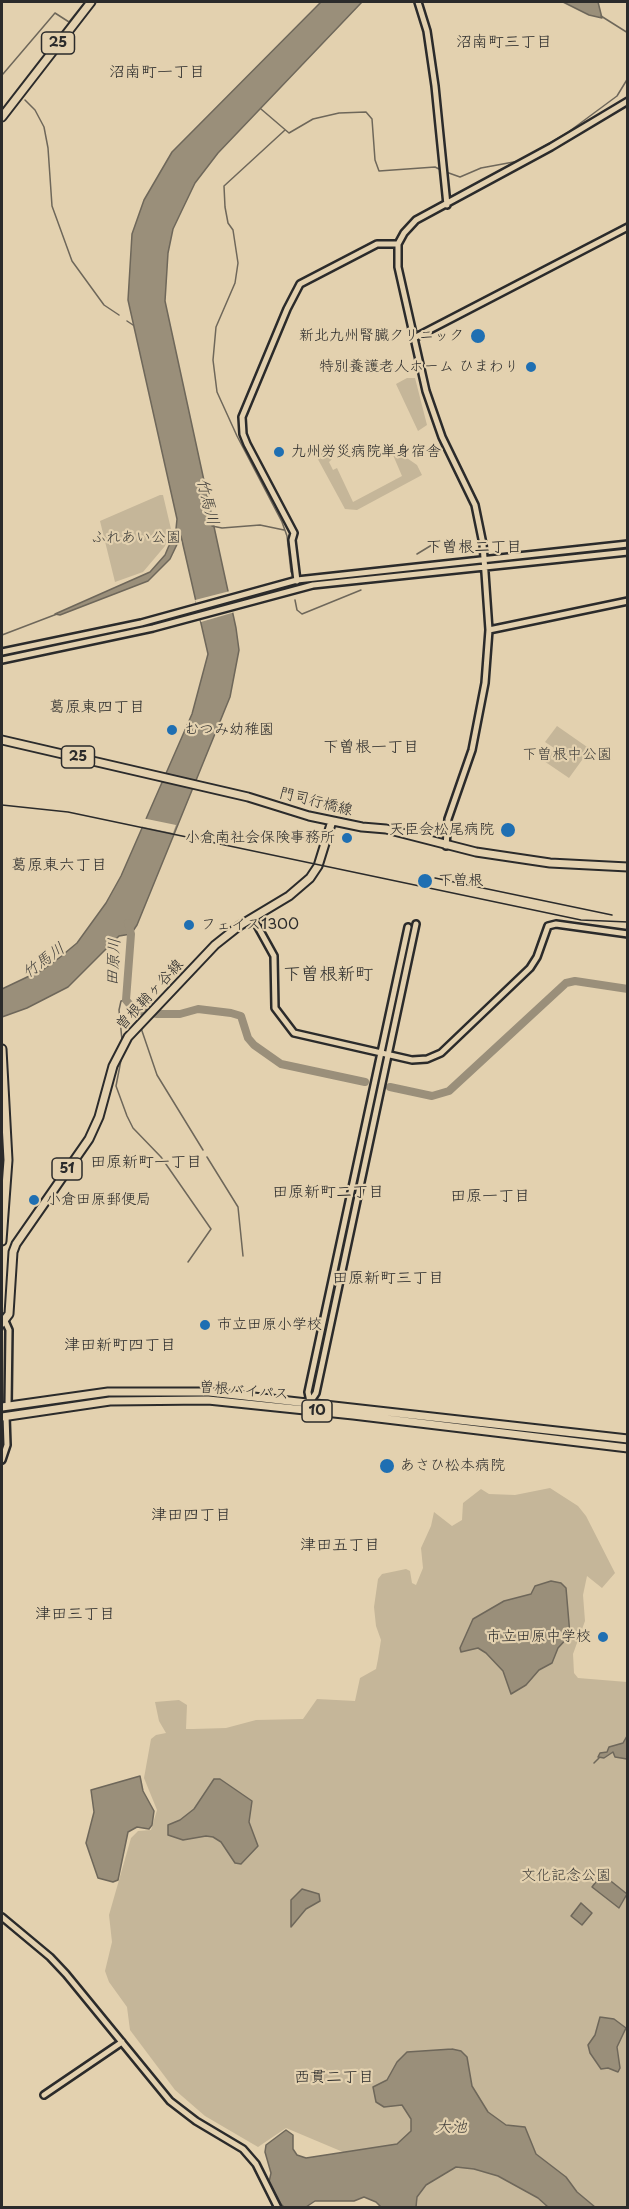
<!DOCTYPE html>
<html>
<head>
<meta charset="utf-8">
<style>
	body { margin:0 }
	#map { position:relative; width:629px; height:2209px; overflow:hidden; background:#e3d1af; font-family:"Playpen Sans",sans-serif }
	canvas { display:block }
	.frame { position:absolute; inset:0; border:3px solid #2b2b2b; pointer-events:none }
</style>
</head>
<body>
<div id="map">
<canvas width="629" height="2209"></canvas>
<div class="frame"></div>
</div>
<script>
const ctx = document.querySelector('canvas').getContext('2d');
ctx.lineJoin = 'round';
function fill(path, color) {
  ctx.fillStyle = color;
  ctx.fill(path, 'evenodd');
}
function shape(rows) {
  const path = new Path2D();
  for (const r of rows) {
    path.moveTo(r[0], r[1]);
    for (let i = 2; i < r.length; i += 2) path.lineTo(r[i], r[i + 1]);
  }
  return path;
}
function strokePath(path, color, width, dash) {
  ctx.strokeStyle = color;
  ctx.lineWidth = width;
  ctx.lineCap = dash ? 'butt' : 'round';
  ctx.setLineDash(dash || []);
  ctx.stroke(path);
}
function drawText(font, color, halo, rows, align = 'center') {
  ctx.font = font + ' "Playpen Sans","Klee One",sans-serif';
  ctx.lineWidth = 4.5;
  ctx.setLineDash([]);
  ctx.textBaseline = 'middle';
  ctx.strokeStyle = halo;
  ctx.fillStyle = color;
  for (const [text, x, y, turn = 0] of rows) {
    ctx.save();
    ctx.translate(x, y);
    ctx.rotate((+turn || 0) * Math.PI / 180);
    ctx.textAlign = isNaN(turn) ? turn : align;
    if (halo) ctx.strokeText(text, 0, 0);
    ctx.fillText(text, 0, 0);
    ctx.restore();
  }
}
const green = shape([
	[407,378,415,378,427,425,418,431,396,384],
	[325,446,332,459,329,462,333,470,337,468,353,502,402,476,393,455,397,458,404,456,417,465,422,475,357,510,345,509,314,452],
	[160,495,163,495,171,529,165,546,143,572,115,582,100,521],
	[557,726,590,749,569,778,544,761,554,748,545,742],
	[550,1488,578,1506,586,1516,615,1573,602,1588,587,1576,583,1595,585,1621,573,1654,574,1673,578,1678,627,1682,627,2207,412,2207,400,2176,286,2128,258,2147,205,2116,175,2090,130,2030,127,2007,109,1982,105,1971,112,1942,109,1915,131,1838,138,1831,151,1830,157,1810,144,1778,151,1739,156,1735,166,1733,159,1721,155,1702,179,1700,187,1705,186,1729,193,1729,226,1728,256,1720,303,1719,317,1699,355,1701,360,1678,376,1669,378,1659,381,1640,376,1626,374,1607,378,1579,382,1574,406,1569,410,1571,412,1583,416,1585,423,1568,421,1548,431,1526,434,1512,452,1526,462,1520,463,1503,481,1489,489,1494,515,1495]
]);
const water = shape([
	[321,2,362,2,218,153,195,183,183,208,173,229,168,253,165,301,236,628,239,650,230,697,137,925,131,934,119,936,68,987,27,1008,2,1017,2,989,44,969,59,958,77,943,106,903,121,876,192,714,208,654,181,536,170,559,148,581,60,615,55,614,150,572,165,555,176,529,177,519,128,300,132,234,144,200,172,152,321,2],
	[563,2,598,2,602,18,589,15,563,2],
	[551,1581,561,1583,566,1588,570,1635,558,1648,552,1663,539,1670,526,1685,511,1694,503,1671,486,1653,478,1648,461,1652,460,1648,473,1619,504,1601,531,1594,535,1586,551,1581],
	[627,1736,627,1759,615,1757,613,1752,604,1758,598,1757,600,1753,607,1752,609,1747,623,1743,627,1736],
	[140,1776,143,1791,154,1811,152,1825,149,1829,137,1827,128,1832,118,1880,113,1882,98,1878,86,1843,94,1812,91,1790,140,1776],
	[214,1779,220,1779,252,1801,249,1822,258,1846,241,1864,235,1863,221,1842,213,1837,206,1836,183,1840,168,1835,168,1825,180,1820,194,1809,214,1779],
	[602,1874,627,1894,619,1908,592,1887,602,1874],
	[302,1889,319,1894,320,1901,306,1909,291,1927,291,1900,302,1889],
	[581,1903,592,1913,582,1925,571,1916,581,1903],
	[600,2017,614,2019,626,2028,617,2047,620,2068,618,2072,608,2068,601,2069,590,2053,588,2045,595,2035,600,2017],
	[452,2049,461,2051,467,2057,472,2086,488,2112,506,2125,525,2127,536,2154,566,2177,577,2192,595,2207,548,2207,538,2198,498,2176,474,2169,456,2167,426,2185,417,2197,416,2207,381,2207,376,2202,364,2197,354,2201,315,2201,306,2207,284,2207,281,2204,269,2182,271,2173,265,2152,266,2145,286,2130,293,2135,293,2149,297,2155,306,2158,397,2144,411,2131,411,2119,402,2105,384,2107,376,2102,373,2087,387,2080,397,2062,407,2052,452,2049]
]);
const pier = shape([
	[230,591,235,612,201,622,195,600],
	[142,818,176,825,173,833,139,826]
]);
const stream = shape([
	[601,16,628,33],
	[3,74,55,13,69,22,85,2],
	[25,100,35,110,44,127,48,148,52,206,72,261,104,305,119,315],
	[261,109,289,133,313,119,339,113,366,112,372,119,375,160,379,171,435,167,441,170],
	[285,130,224,186,225,207,228,223,233,230,238,263,235,283,216,327,213,360,217,392,237,436,282,522,287,536,291,572],
	[446,172,460,177,481,168,519,161,567,133,617,96,628,78],
	[127,321,133,325],
	[212,526,222,528,260,525,284,530],
	[417,554,440,540],
	[295,600,297,610,302,614,361,590],
	[2,635,57,614],
	[141,1028,157,1075,203,1150],
	[122,1040,119,1010,121,1001,126,1000],
	[122,1055,116,1086,127,1116,133,1128,161,1157,211,1229,188,1262],
	[207,1157,238,1207,243,1256],
	[594,1763,599,1758]
]);
const river = shape([
	[128,923,131,934,126,1000,131,1006,143,1012,157,1014,180,1014,198,1009,231,1013,241,1016,248,1038,254,1045,281,1064,365,1082],
	[390,1087,432,1096,449,1091,566,983,575,981,628,989]
]);
const tertiary = shape([
	[418,2,427,31,435,86,447,205],
	[414,338,628,227],
	[297,581,292,540,294,533,247,444,243,434,242,417,287,309,300,284,377,244,398,244],
	[489,630,628,601],
	[2,652,141,623,297,580,628,544],
	[2,660,153,628,313,585,628,552],
	[446,846,448,819,472,750,485,683,489,630,483,544,475,505,442,437,426,391,398,267,398,244,404,233,416,220,551,147,628,101],
	[253,918,274,956,275,1008,294,1033,412,1060,427,1059,441,1053,530,968,537,957,548,926,556,924,628,934],
	[5,1321,9,1330,8,1406],
	[310,1402,316,1393,416,924],
	[310,1402,308,1392,408,927],
	[2,1460,7,1445,6,1416],
	[2,1917,50,1957,66,1974,170,2101,196,2121,243,2149,256,2164,278,2208],
	[44,2095,122,2042]
]);
const primary = shape([
	[2,117,91,2],
	[2,740,248,797,309,816,362,827,386,829,476,852,550,863,628,867],
	[2,1049,8,1160,2,1241],
	[2,1323,9,1314,13,1252,16,1244,89,1139,99,1117,113,1066,128,1037,215,945,239,926,289,896,310,878,318,866,332,821]
]);
const trunk = shape([
	[2,1407,108,1392,209,1392,628,1439],
	[2,1417,110,1401,208,1400,353,1415,628,1448]
]);
const rail = shape([
	[2,805,68,812,581,920,628,922],
	[435,878,612,915]
]);
const markers = [
	[478,336,8,"#1f6fb2"],
	[531,367,6,"#1f6fb2"],
	[279,452,6,"#1f6fb2"],
	[172,730,6,"#1f6fb2"],
	[508,830,8,"#1f6fb2"],
	[347,838,6,"#1f6fb2"],
	[425,881,8,"#1f6fb2"],
	[189,925,6,"#1f6fb2"],
	[34,1200,6,"#1f6fb2"],
	[205,1325,6,"#1f6fb2"],
	[387,1466,8,"#1f6fb2"],
	[603,1637,6,"#1f6fb2"]
];
const shields = [
	[58,43,33],
	[78,757,33],
	[67,1169,30],
	[317,1411,30]
];
const shieldNames = [
	["25",58,43],
	["25",78,757],
	["51",67,1169],
	["10",317,1411]
];
const poiNames = [
	["新北九州腎臓クリニック",464,336,"right"],
	["特別養護老人ホーム ひまわり",519,367,"right"],
	["九州労災病院単身宿舎",291,452],
	["むつみ幼稚園",184,730],
	["天臣会松尾病院",494,830,"right"],
	["小倉南社会保険事務所",335,838,"right"],
	["下曽根",438,881],
	["フェイス1300",201,925],
	["小倉田原郵便局",46,1200],
	["市立田原小学校",217,1325],
	["あさひ松本病院",400,1466],
	["市立田原中学校",591,1637,"right"]
];
const parkNames = [
	["ふれあい公園",136,538],
	["下曽根中公園",567,755],
	["文化記念公園",566,1876]
];
const streetNames = [
	["門司行橋線",316,802,14],
	["曽根鞘ヶ谷線",150,995,-47],
	["曽根バイパス",244,1391,5]
];
const neighbourhoodNames = [
	["沼南町三丁目",504,43],
	["沼南町一丁目",157,73],
	["下曽根二丁目",474,548],
	["葛原東四丁目",97,708],
	["下曽根一丁目",371,748],
	["葛原東六丁目",59,866],
	["田原新町一丁目",146,1163],
	["田原新町二丁目",328,1193],
	["田原一丁目",490,1197],
	["田原新町三丁目",388,1279],
	["津田新町四丁目",120,1346],
	["津田四丁目",191,1516],
	["津田五丁目",340,1546],
	["津田三丁目",75,1615],
	["西貫二丁目",334,2078]
];
const waterNames = [
	["竹馬川",207,502,76],
	["竹馬川",44,961,-36],
	["田原川",114,962,-87],
	["大池",451,2128]
];
const quarterNames = [
	["下曽根新町",328,975]
];
fill(green, '#c5b699');
fill(water, '#9a8f7a');
strokePath(water, '#6e675a', 1.5);
fill(pier, '#e3d1af');
strokePath(stream, '#6e675a', 1.5);
strokePath(river, '#9a8f7a', 8);
strokePath(tertiary, '#2b2b2b', 10);
strokePath(primary, '#2b2b2b', 11);
strokePath(trunk, '#2b2b2b', 11);
strokePath(tertiary, '#e3d1af', 5);
strokePath(primary, '#e3d1af', 7);
strokePath(trunk, '#e3d1af', 7);
strokePath(rail, '#2b2b2b', 1.5);
for (const [x, y, r, color] of markers) {
  const dot = new Path2D();
  dot.arc(x, y, r, 0, 2 * Math.PI);
  ctx.fillStyle = color;
  ctx.fill(dot);
  strokePath(dot, '#e3d1af', 2);
}
for (const [x, y, w] of shields) {
  const box = new Path2D();
  box.roundRect(x - w / 2, y - 11, w, 22, 4.5);
  ctx.fillStyle = '#e3d1af';
  ctx.fill(box);
  strokePath(box, '#2b2b2b', 1.5);
}
drawText('bold 14px', '#2b2b2b', null, shieldNames);
drawText('15px', '#2b2b2b', '#e3d1af', poiNames, 'left');
drawText('15px', '#42403c', '#e3d1af', parkNames);
drawText('15px', '#2b2b2b', '#e3d1af', streetNames);
drawText('16px', '#2b2b2b', '#e3d1af', neighbourhoodNames);
drawText('italic 16px', '#413f3b', '#e3d1af', waterNames);
drawText('18px', '#2b2b2b', '#e3d1af', quarterNames);
</script>
</body>
</html>
